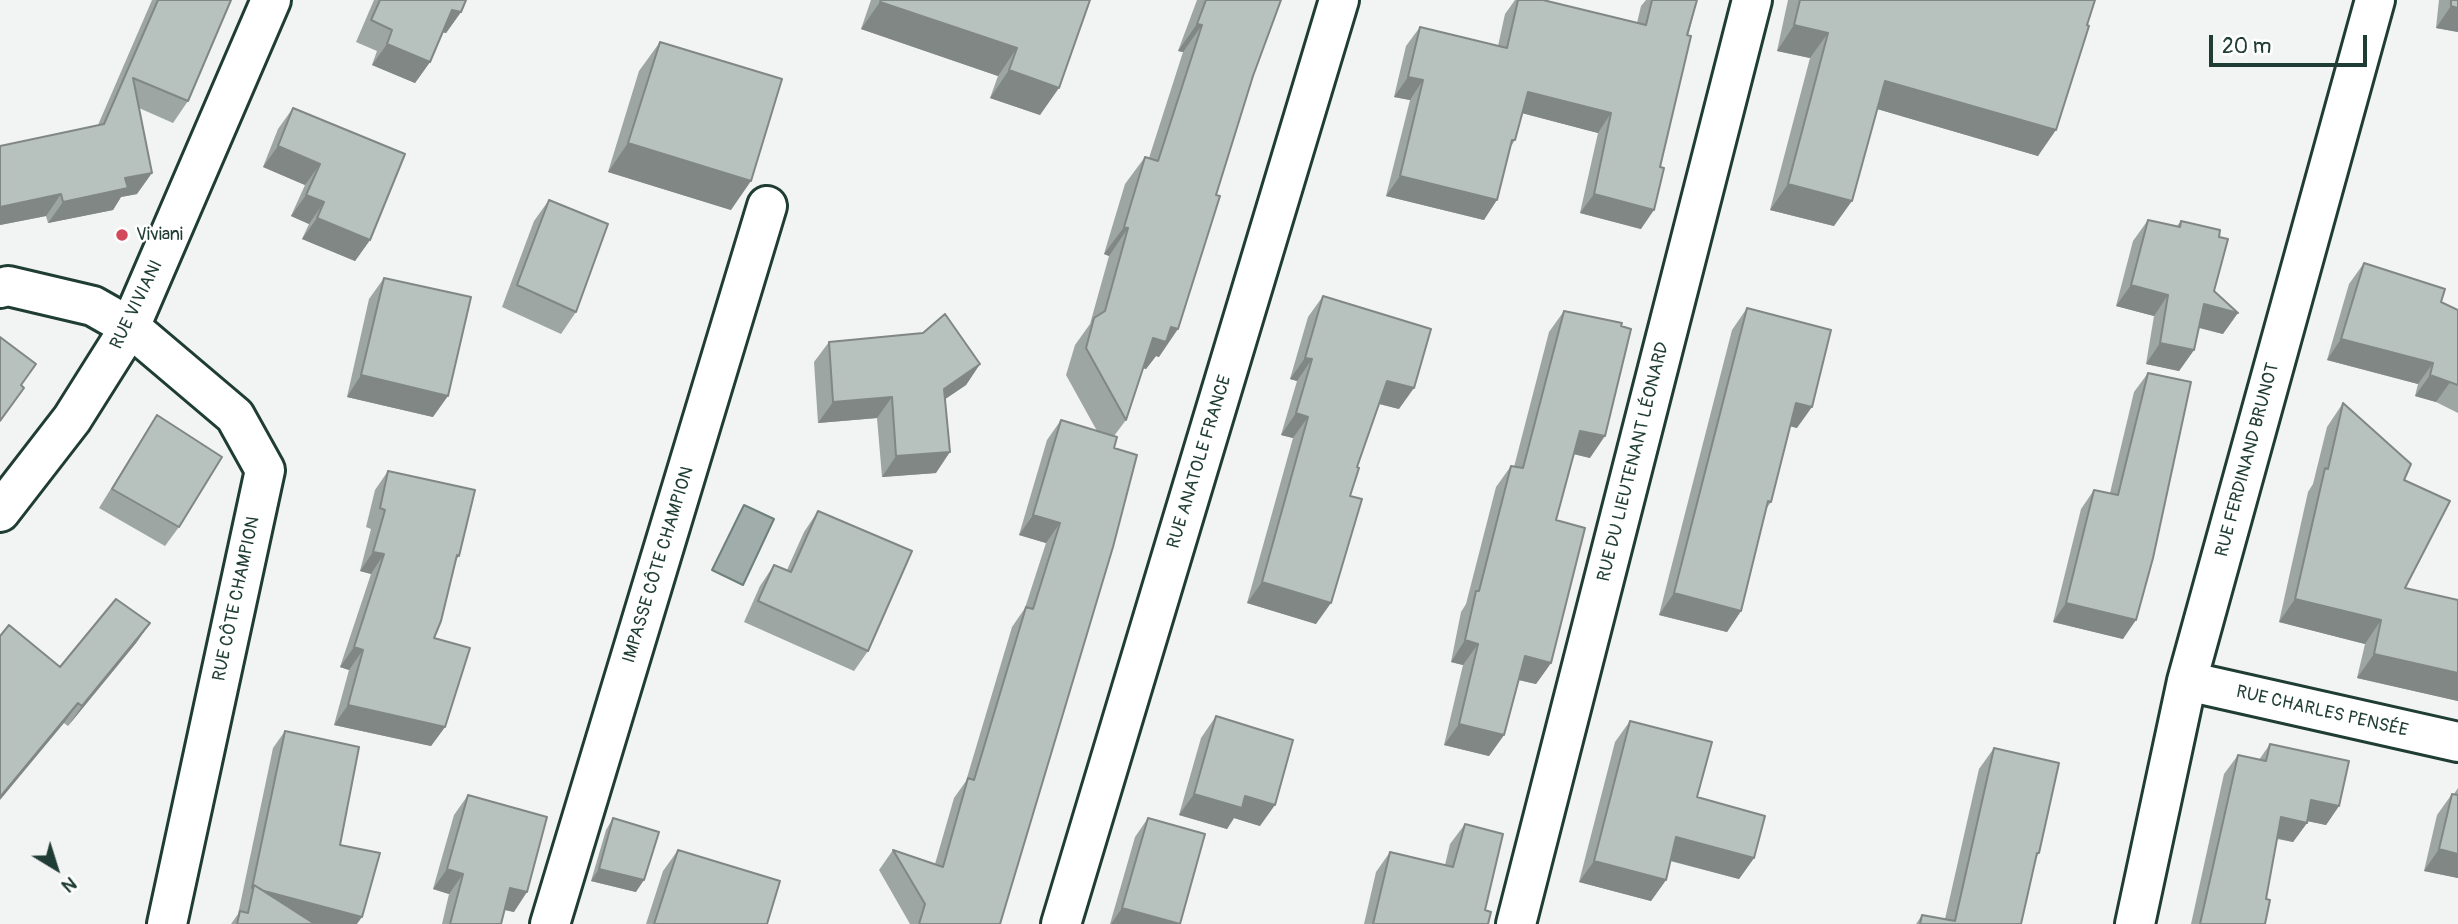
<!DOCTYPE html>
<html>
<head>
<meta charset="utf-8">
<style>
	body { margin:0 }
	#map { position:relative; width:2458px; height:924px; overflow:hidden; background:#f2f3f3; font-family:Pangolin,sans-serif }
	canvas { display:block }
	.north { position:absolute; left:21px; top:833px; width:70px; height:70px; -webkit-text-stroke:5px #fff; paint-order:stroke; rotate:142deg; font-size:19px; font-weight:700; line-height:28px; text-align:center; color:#1f3d34 }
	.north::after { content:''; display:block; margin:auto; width:24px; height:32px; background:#1f3d34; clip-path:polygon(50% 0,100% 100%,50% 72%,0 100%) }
	.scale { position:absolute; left:2209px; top:35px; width:158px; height:32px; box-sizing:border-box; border:4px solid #1f3d34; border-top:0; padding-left:9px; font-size:21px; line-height:24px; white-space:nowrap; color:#1f3d34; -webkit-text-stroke:5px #fff; paint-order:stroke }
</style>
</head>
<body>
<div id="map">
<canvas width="2458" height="924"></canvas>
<div class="north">N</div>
<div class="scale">20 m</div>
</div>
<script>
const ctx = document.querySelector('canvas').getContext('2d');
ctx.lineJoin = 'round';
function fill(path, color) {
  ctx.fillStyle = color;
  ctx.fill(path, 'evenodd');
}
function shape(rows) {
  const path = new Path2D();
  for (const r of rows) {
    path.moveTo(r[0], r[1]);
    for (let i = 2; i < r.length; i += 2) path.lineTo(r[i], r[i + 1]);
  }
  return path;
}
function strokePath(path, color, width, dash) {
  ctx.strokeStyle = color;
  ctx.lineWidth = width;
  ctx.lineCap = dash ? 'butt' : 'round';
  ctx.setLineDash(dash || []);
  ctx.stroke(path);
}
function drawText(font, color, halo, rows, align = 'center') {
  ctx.font = font + ' Pangolin,sans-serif';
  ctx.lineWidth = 5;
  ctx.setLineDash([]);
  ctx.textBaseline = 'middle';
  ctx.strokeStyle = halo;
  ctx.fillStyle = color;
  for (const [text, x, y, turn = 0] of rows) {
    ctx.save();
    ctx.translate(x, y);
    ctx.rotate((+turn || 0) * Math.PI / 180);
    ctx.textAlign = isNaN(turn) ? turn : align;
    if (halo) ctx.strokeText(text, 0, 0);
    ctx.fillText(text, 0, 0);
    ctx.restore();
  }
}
const water = shape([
	[744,505,774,519,743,585,712,570,744,505]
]);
const street = shape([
	[0,288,8,286,93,306,130,327,235,416,265,470,167,924],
	[2187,681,2458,742],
	[550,924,767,206],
	[1061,924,1339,0],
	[1516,924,1752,0],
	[2135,924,2187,681,2375,0]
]);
const secondary = shape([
	[0,512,72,419,130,327,271,0]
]);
const wall = shape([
	[152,0,231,0,188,101,173,123,139,108,137,194,121,197,113,210,48,223,46,216,0,225,0,146,98,125],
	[374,0,466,0,461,12,446,33,442,32,430,62,415,83,372,65,377,51,356,42],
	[871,0,1090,0,1040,115,990,98,998,76,861,29],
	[1197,0,1281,0,1253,76,1159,357,1156,356,1146,369,1143,368,1126,420,1114,436,1114,448,1000,924,910,924,879,870,893,850,935,864,954,798,966,781,1012,627,1025,608,1046,543,1019,535,1047,440,1061,420,1097,431,1066,375,1075,345,1090,324,1109,256,1104,254,1125,184,1145,157,1149,158,1183,52,1178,51],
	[1515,0,1543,0,1637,23,1641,6,1646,0,1697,0,1641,229,1580,213,1598,133,1522,113,1515,140,1510,148,1484,220,1386,196,1410,100,1394,97,1406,46,1420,27,1498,46,1505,14],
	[1788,0,2095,0,2038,156,1877,109,1834,226,1770,210,1810,58,1777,51],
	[2439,0,2458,0,2458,32,2436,28],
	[660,42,731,210,608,172,639,71],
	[293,108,370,240,355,261,302,239,309,224,291,216,305,185,263,167,278,129],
	[549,200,576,312,561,334,502,307,534,221],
	[2148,220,2176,227,2181,221,2219,237,2214,291,2223,334,2199,328,2194,350,2179,371,2146,364,2154,316,2116,306,2133,241],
	[2364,263,2458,310,2458,413,2436,402,2415,396,2418,384,2327,360,2349,284],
	[384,278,433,417,347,397,369,299],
	[1323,296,1399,409,1379,404,1357,467,1316,624,1247,603,1293,438,1281,435,1297,381,1290,379,1308,317],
	[1747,308,1797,428,1790,426,1771,502,1766,509,1741,611,1727,632,1659,615,1732,330],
	[1564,311,1590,458,1574,454,1556,520,1551,663,1536,684,1519,680,1504,735,1489,756,1444,745,1463,665,1451,662,1461,612,1466,604,1496,487,1511,466,1514,467,1549,332],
	[829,342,980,364,966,385,945,399,936,473,882,477,877,418,818,423,814,362],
	[2148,373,2123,639,2053,622,2081,509,2094,490,2110,493,2134,392],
	[2343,403,2404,480,2405,588,2458,600,2458,701,2357,678,2365,644,2279,622,2308,492,2313,484,2327,427],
	[157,415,179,527,165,546,99,508,144,435],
	[388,471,459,556,456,560,434,638,445,727,431,746,334,725,349,670,340,667,371,574,360,571,371,529,366,527,375,490],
	[818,511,868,651,854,671,744,622,760,586,774,565,787,570,804,532],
	[150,623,136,643,68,726,64,723,60,667],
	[1216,716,1260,826,1234,818,1227,829,1179,815,1201,738],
	[1630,721,1697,797,1754,858,1739,879,1670,861,1666,880,1651,901,1579,882,1615,742],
	[285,731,340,845,357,924,231,924,238,914,240,905,273,748],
	[2270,744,2339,806,2326,825,2307,821,2307,823,2293,842,2277,839,2266,899,2265,924,2191,924,2224,774,2238,755,2259,760],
	[1994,748,2039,853,2036,858,2021,924,1916,924,1922,915,1945,919,1979,769],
	[2458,788,2458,878,2424,871,2437,815,2452,794,2454,794],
	[468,795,514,912,505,910,501,924,442,924,449,894,433,889,454,815],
	[613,818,636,892,591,881,606,830],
	[1148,818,1180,924,1110,924,1135,837],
	[1465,824,1488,924,1364,924,1376,872,1390,852,1445,865,1450,844],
	[678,850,767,924,646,924,663,871]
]);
const shadedWall = shape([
	[880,2,1017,48,998,76,861,29],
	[2451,6,2458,8,2458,32,2436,28],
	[452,10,461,12,446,33,437,31],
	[1197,24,1202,25,1183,52,1178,51],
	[1794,25,1828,33,1810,58,1777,51],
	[387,44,430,62,415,83,372,65],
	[1009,70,1059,88,1040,115,990,98],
	[1408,77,1423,80,1410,100,1394,97],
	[1885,81,2056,130,2038,156,1867,106],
	[1528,92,1611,113,1598,133,1514,111],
	[628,143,751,181,731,210,608,172],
	[278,146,320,164,305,185,263,167],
	[152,173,137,194,121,197,113,210,48,223,63,202,125,178],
	[1400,176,1497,200,1484,220,1386,196],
	[1788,184,1852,201,1834,226,1770,210],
	[61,194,46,216,0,225,0,207],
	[1594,194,1654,210,1641,229,1580,213],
	[306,195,324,202,309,224,291,216],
	[317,218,370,240,355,261,302,239],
	[1124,227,1128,228,1109,256,1104,254],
	[2131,285,2168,295,2154,316,2116,306],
	[2204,304,2238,313,2223,334,2189,325],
	[1171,327,1178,329,1159,357,1156,356,1146,369,1133,365,1153,338],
	[2341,339,2433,363,2418,384,2327,360],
	[2160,343,2194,350,2179,371,2146,364],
	[1305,358,1312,359,1297,381,1290,379],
	[980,364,966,385,929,410,944,389],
	[361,375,448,396,433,417,347,397],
	[2430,375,2451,381,2436,402,2415,396],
	[1387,381,1414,388,1399,409,1372,402],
	[892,397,877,418,818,423,833,402],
	[1796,403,1812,407,1797,428,1781,424],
	[1296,413,1308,417,1293,438,1281,435],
	[1580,431,1605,436,1590,458,1565,452],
	[950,452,936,473,882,477,896,456],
	[1033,515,1060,523,1046,543,1019,535],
	[373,552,384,554,371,574,360,571],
	[1262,582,1331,603,1316,624,1247,603],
	[1674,593,1741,611,1727,632,1659,615],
	[2295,599,2381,620,2365,644,2279,622],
	[2066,603,2136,620,2123,639,2053,622],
	[150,623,136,643,68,726,82,706],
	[1465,640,1478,644,1463,665,1451,662],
	[354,647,363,650,349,670,340,667],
	[2374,654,2458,673,2458,701,2357,678],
	[1525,656,1551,663,1536,684,1510,678],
	[78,703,64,723,0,800,0,797],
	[348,705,445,727,431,746,334,725],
	[1459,724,1504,735,1489,756,1444,745],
	[1194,794,1245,796,1275,805,1260,826,1234,818,1227,829,1179,815],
	[2311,800,2339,806,2326,825,2298,819],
	[2281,817,2307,823,2293,842,2268,836],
	[1676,837,1754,858,1739,879,1661,858],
	[2439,849,2458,854,2458,878,2424,871],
	[1594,861,1666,880,1651,901,1579,882],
	[447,869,463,874,449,894,433,889],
	[599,869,644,880,636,892,591,881],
	[510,888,527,892,514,912,496,908],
	[253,889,362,917,357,924,310,924],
	[1122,908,1180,924,1111,924]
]);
const building = shape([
	[158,0,231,0,188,101,133,78,152,173,125,178,128,188,63,202,61,194,0,207,0,146,104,124,158,0],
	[380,0,466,0,461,12,452,10,430,62,387,44,392,30,371,20,380,0],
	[881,0,1090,0,1059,88,1009,70,1017,48,880,2,881,0],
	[1206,0,1281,0,1253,76,1216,195,1220,196,1178,329,1171,327,1166,342,1153,338,1126,420,1086,348,1094,318,1105,311,1128,228,1124,227,1145,157,1158,161,1202,25,1197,24,1206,0],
	[1518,0,1543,0,1646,25,1652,0,1697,0,1687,35,1691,36,1660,167,1664,168,1654,210,1594,194,1611,113,1528,92,1515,140,1512,140,1497,200,1400,176,1423,80,1408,77,1420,27,1507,48,1518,0],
	[1800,0,2095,0,2087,25,2089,26,2056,130,1885,81,1852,201,1788,184,1828,33,1794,25,1800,0],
	[2451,0,2458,0,2458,8,2451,6,2451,0],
	[660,42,782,79,751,181,628,143,660,42],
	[293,108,405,154,370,240,317,218,324,202,306,195,320,164,278,146,293,108],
	[549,200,608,224,576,312,517,285,549,200],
	[2148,220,2180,227,2181,221,2220,230,2219,237,2228,239,2214,291,2238,313,2204,304,2194,350,2160,343,2168,295,2131,285,2148,220],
	[2364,263,2445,289,2441,302,2458,310,2458,385,2430,375,2433,363,2341,339,2364,263],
	[384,278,471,297,448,396,361,375,384,278],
	[1323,296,1431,329,1414,388,1387,381,1357,467,1359,468,1350,496,1362,499,1331,603,1262,582,1308,417,1296,413,1312,359,1305,358,1323,296],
	[1747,308,1831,330,1812,407,1796,403,1771,502,1768,501,1741,611,1674,593,1747,308],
	[1564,311,1622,323,1621,326,1631,329,1605,436,1580,431,1556,520,1585,528,1551,663,1525,656,1504,735,1459,724,1478,644,1465,640,1476,591,1479,591,1511,466,1523,468,1564,311],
	[945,314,980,364,944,389,950,452,896,456,892,397,833,402,829,342,923,333,945,314],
	[0,337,36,364,21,385,24,388,0,421,0,337],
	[2148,373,2191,382,2153,558,2136,620,2066,603,2094,490,2118,495,2148,373],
	[2343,403,2411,464,2404,480,2450,501,2405,588,2458,600,2458,673,2374,654,2381,620,2295,599,2325,468,2328,469,2343,403],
	[157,415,222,457,179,527,112,489,157,415],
	[1061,420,1117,437,1114,448,1137,455,1113,547,1000,924,919,924,925,904,893,850,943,867,968,778,974,780,1026,607,1033,609,1060,523,1033,515,1061,420],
	[388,471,475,490,459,556,457,555,441,621,434,638,470,648,445,727,348,705,363,650,354,647,384,554,373,552,385,510,380,508,388,471],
	[818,511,912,551,868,651,758,601,774,565,791,572,818,511],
	[116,599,150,623,82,706,78,703,0,797,0,636,9,625,60,667,116,599],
	[1216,716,1293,740,1275,805,1245,796,1242,808,1194,794,1216,716],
	[1630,721,1712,742,1697,797,1765,816,1754,858,1676,837,1666,880,1594,861,1630,721],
	[285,731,359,747,340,845,380,853,362,917,264,891,254,885,252,888,285,731],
	[2270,744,2349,761,2339,806,2311,800,2307,823,2281,817,2266,899,2270,900,2265,924,2200,924,2238,755,2266,761,2270,744],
	[1994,748,2059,763,2039,853,2037,853,2021,924,1920,924,1922,915,1955,921,1994,748],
	[2452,794,2458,795,2458,854,2439,849,2452,794],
	[468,795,547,817,527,892,510,888,501,924,450,924,463,874,447,869,468,795],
	[613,818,659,832,644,880,599,869,613,818],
	[1148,818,1205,834,1180,924,1122,908,1148,818],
	[1465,824,1503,834,1485,910,1491,912,1488,924,1373,924,1390,852,1453,867,1465,824],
	[678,850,780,881,767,924,654,924,678,850],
	[254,885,315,924,237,924,240,911,248,913,254,885]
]);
const markers = [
	[122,235,7,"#d1495b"]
];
const poiNames = [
	["Viviani",136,235]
];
const streetNames = [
	["RUE VIVIANI",137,305,-64],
	["RUE FERDINAND BRUNOT",2248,460,-75],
	["RUE ANATOLE FRANCE",1200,462,-73],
	["RUE DU LIEUTENANT LÉONARD",1634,462,-76],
	["IMPASSE CÔTE CHAMPION",659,565,-73],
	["RUE CÔTE CHAMPION",237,599,-78],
	["RUE CHARLES PENSÉE",2322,712,13]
];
fill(water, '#a1adaa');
strokePath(water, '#6d807b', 2);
strokePath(street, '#1f3d34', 44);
strokePath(secondary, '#1f3d34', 44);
strokePath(street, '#fff', 38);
strokePath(secondary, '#fff', 38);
fill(wall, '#9da6a3');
fill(shadedWall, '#808784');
fill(building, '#b7c1bd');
strokePath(building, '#808784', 2);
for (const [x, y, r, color] of markers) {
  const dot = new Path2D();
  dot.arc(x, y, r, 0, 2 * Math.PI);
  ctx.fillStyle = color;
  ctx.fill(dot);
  strokePath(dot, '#fff', 2.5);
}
drawText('18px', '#1f3d34', '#fff', poiNames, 'left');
drawText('18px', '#1f3d34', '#fff', streetNames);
</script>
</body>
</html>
